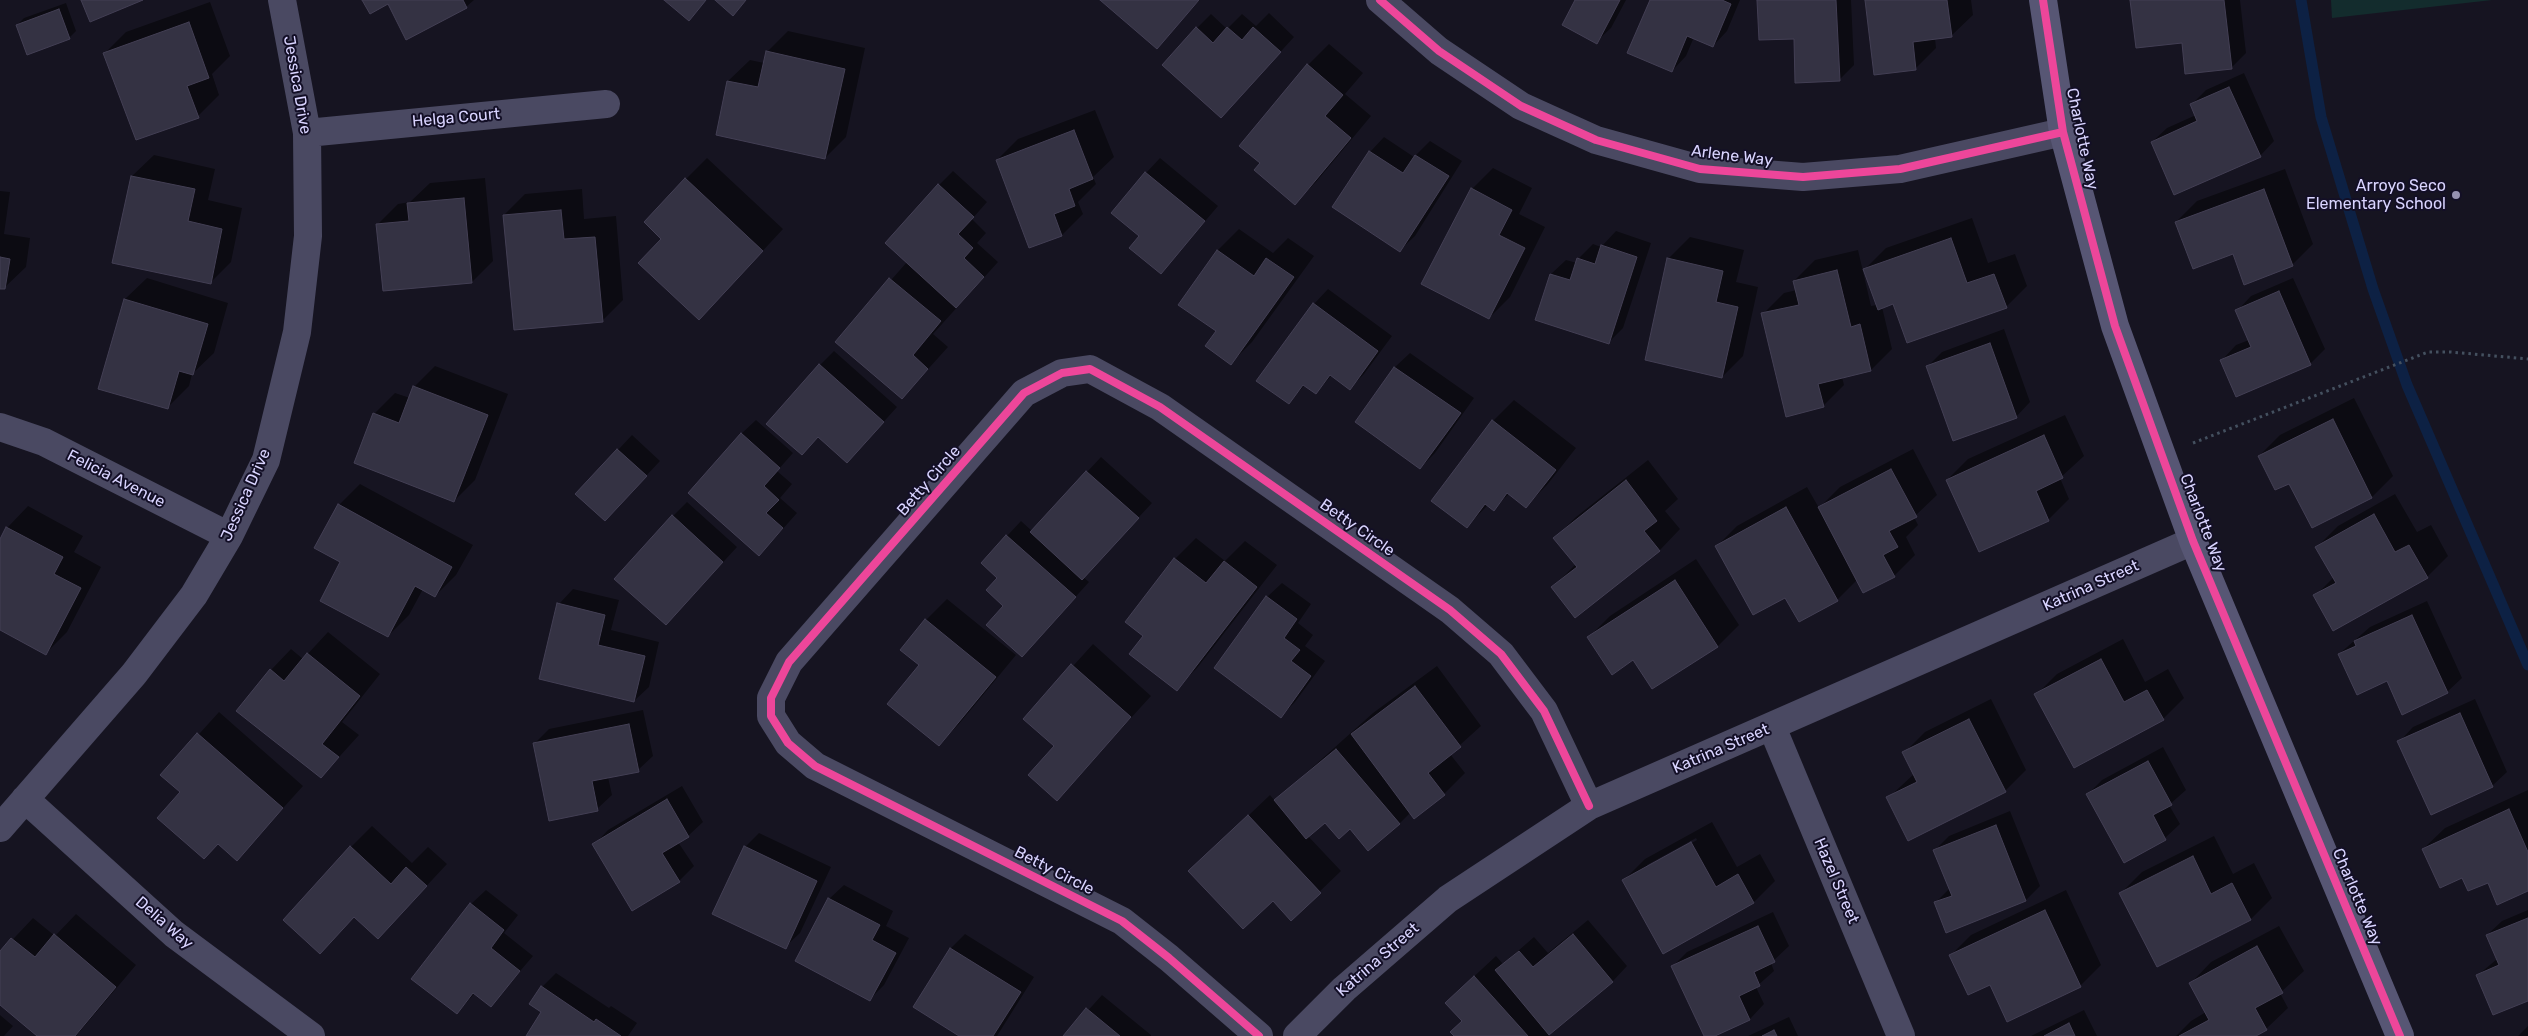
<!DOCTYPE html>
<html>
<head>
<meta charset="utf-8">
<style>
	body { margin:0 }
	canvas { display:block; background:#161421 }
</style>
</head>
<body>
<canvas width="2528" height="1036"></canvas>
<script>
const ctx = document.querySelector('canvas').getContext('2d');
ctx.lineJoin = 'round';
function fill(path, color) {
  ctx.fillStyle = color;
  ctx.fill(path, 'evenodd');
}
function shape(rows) {
  const path = new Path2D();
  for (const r of rows) {
    path.moveTo(r[0], r[1]);
    for (let i = 2; i < r.length; i += 2) path.lineTo(r[i], r[i + 1]);
  }
  return path;
}
function strokePath(path, color, width, dash) {
  ctx.strokeStyle = color;
  ctx.lineWidth = width;
  ctx.lineCap = dash ? 'butt' : 'round';
  ctx.setLineDash(dash || []);
  ctx.stroke(path);
}
function drawText(font, color, halo, rows, align = 'center') {
  ctx.font = font + ' Rubik,sans-serif';
  ctx.lineWidth = 4;
  ctx.setLineDash([]);
  ctx.textBaseline = 'middle';
  ctx.strokeStyle = halo;
  ctx.fillStyle = color;
  for (const [text, x, y, turn = 0] of rows) {
    ctx.save();
    ctx.translate(x, y);
    ctx.rotate((+turn || 0) * Math.PI / 180);
    ctx.textAlign = isNaN(turn) ? turn : align;
    if (halo) ctx.strokeText(text, 0, 0);
    ctx.fillText(text, 0, 0);
    ctx.restore();
  }
}
const green = shape([
	[2331,0,2492,0,2332,18]
]);
const shadow = shape([
	[364,0,474,0,466,7],
	[1102,0,1200,0,1157,47],
	[1577,0,1626,0,1611,28,1596,42],
	[1652,0,1740,0,1727,31,1713,46,1694,37,1686,56,1672,71],
	[1759,0,1851,0,1854,65,1839,80],
	[1866,0,1971,0,1973,15,1951,36,1935,38,1936,48,1915,69],
	[2132,0,2240,0,2246,53,2232,67,2183,41],
	[210,2,230,56,212,74,219,95,198,116,105,53,126,32],
	[66,3,76,31,69,38,17,25,24,18],
	[1269,13,1294,37,1221,117,1197,28,1211,14,1227,29,1242,14,1256,26],
	[788,31,865,48,846,137,825,158,728,81,750,60,764,63,767,52],
	[1329,44,1363,73,1345,94,1371,116,1316,182,1295,203,1262,163,1308,65],
	[2244,73,2274,141,2260,156,2152,142,2167,128,2196,115,2191,105,2206,90],
	[1095,110,1114,157,1093,177,1096,184,1078,202,1083,214,1062,235,997,160,1018,139],
	[1384,137,1414,157,1430,141,1462,161,1415,236,1400,250,1370,152],
	[154,155,215,169,208,200,242,208,231,262,210,283,114,262,132,176],
	[707,158,783,229,720,297,663,238,686,179],
	[1160,158,1218,206,1161,273,1141,235,1146,173],
	[1493,168,1532,188,1519,214,1545,227,1510,297,1489,318,1472,189],
	[2285,169,2313,244,2292,265,2176,222,2197,201],
	[953,171,987,202,972,219,986,233,977,243,998,262,933,334,948,347,902,398,837,341,907,262,939,185],
	[485,178,493,261,472,282,377,225,398,204,410,202,430,183],
	[582,189,584,219,616,216,623,300,602,321,504,215,525,194],
	[0,191,10,192,4,234,30,238,26,267,4,288,0,287],
	[1972,218,1988,263,2015,254,2027,286,2006,307,1894,302,1882,307,1892,349,1871,370,1842,377,1844,385,1823,406,1763,314,1784,293,1797,290,1794,281,1815,260,1858,250,1871,306,1877,305,1865,269,1886,248],
	[1239,229,1273,253,1288,238,1314,256,1252,342,1231,363,1218,331,1180,304,1218,250],
	[1616,231,1651,243,1623,328,1608,343,1537,319,1551,274,1566,260,1577,263,1578,259,1593,244,1601,247],
	[1690,237,1744,250,1736,282,1758,287,1743,356,1722,377,1646,360,1669,258],
	[147,278,228,303,214,353,192,374,189,386,168,407,100,388,125,299],
	[2293,278,2325,349,2310,364,2222,360,2236,345,2249,340,2237,311,2251,296],
	[1328,289,1392,336,1364,374,1350,388,1332,375,1316,393,1305,385,1289,402,1314,304],
	[2004,329,2030,402,2016,417,1928,366,1942,352],
	[834,351,897,407,861,447,819,436,802,454,820,365],
	[1410,353,1474,398,1435,453,1420,468,1356,422,1395,367],
	[435,366,508,394,475,480,454,501,374,414,395,393,410,398,414,387],
	[2354,398,2393,476,2372,497,2313,526,2290,482,2259,456,2280,435],
	[1514,400,1576,448,1547,485,1526,506,1510,493,1493,509,1488,505,1467,526,1493,421],
	[2065,415,2084,456,2060,478,2069,499,2048,520,1947,480,1968,459],
	[756,420,793,453,777,471,792,484,780,498,797,513,773,540,741,434],
	[632,435,660,461,605,520,577,494],
	[1913,449,1937,495,1914,517,1918,525,1906,537,1915,555,1894,576,1863,592,1857,580,1837,600,1786,596,1716,547,1737,526,1807,487,1819,508,1840,487],
	[1101,457,1152,503,1083,577,1089,582,1022,656,1005,606,1007,536,1021,521,1032,531],
	[1648,460,1678,499,1665,511,1680,529,1660,550,1553,587,1576,564,1555,538,1576,517],
	[360,484,473,545,456,575,435,596,423,589,409,615,388,636,342,561,339,505],
	[2395,494,2417,532,2431,525,2448,556,2427,577,2315,596,2334,577,2317,547,2338,526],
	[687,502,737,547,680,609,673,516],
	[28,506,83,536,74,552,101,567,67,632,46,653,0,629,0,541,7,528],
	[1196,538,1225,561,1245,541,1277,565,1197,668,1176,689,1144,635,1127,622,1175,559],
	[1696,559,1739,625,1718,646,1653,688,1634,659,1589,637,1610,616],
	[1282,583,1311,604,1298,623,1313,635,1305,646,1325,661,1295,702,1281,716,1267,597],
	[573,589,619,600,611,630,659,642,649,687,634,701,559,604],
	[947,599,1016,655,959,724,938,745,920,665,926,620],
	[2427,601,2462,678,2447,692,2387,680,2339,654,2370,627],
	[328,632,380,674,342,722,359,735,321,777,271,670,291,649,303,659],
	[2123,639,2145,682,2168,669,2184,698,2163,719,2036,695,2057,674],
	[1093,644,1151,696,1057,799,1056,746,1025,719],
	[1437,666,1481,726,1450,754,1465,773,1444,794,1414,817,1411,812,1399,824,1350,828,1325,822,1308,836,1341,871,1291,919,1273,899,1190,871,1270,795,1275,801,1373,713],
	[1991,699,2026,770,2005,791,1888,798,1914,774,1904,753,1925,732],
	[2475,699,2507,772,2492,786,2399,742,2413,727],
	[643,710,653,756,638,770,608,777,612,795,597,809,534,744,549,729],
	[219,712,303,786,237,859,182,792,162,775],
	[2163,747,2186,790,2169,805,2180,824,2165,838,2124,861,2087,795,2102,780],
	[682,786,703,822,688,836,678,842,694,866,679,881,594,845,608,830],
	[2528,790,2528,890,2463,876,2423,849,2445,828],
	[2010,811,2040,886,2026,900,1947,931,1936,902,1950,888,1935,850,1949,836],
	[1712,822,1737,867,1760,854,1775,881,1754,902,1663,952,1624,880,1645,859],
	[1696,838,1697,840,1647,868,1647,865],
	[372,826,412,863,428,847,447,864,378,938,355,916,320,952,351,847],
	[759,833,831,867,800,933,785,947,745,847],
	[2214,836,2233,874,2254,863,2272,898,2251,919,2158,966,2121,893,2142,872],
	[844,885,893,911,886,926,909,938,884,985,870,999,829,899],
	[486,890,518,915,504,933,533,956,491,1005,475,993,457,1013,471,904],
	[2066,890,2101,965,2080,986,1990,983,1950,956,1971,935],
	[2528,910,2528,1000,2478,975,2497,959,2487,935,2502,921],
	[1773,912,1789,946,1771,963,1774,971,1756,987,1764,1004,1750,1019,1712,1036,1706,1036,1673,966,1687,952],
	[76,914,136,965,76,1036,39,1036,0,1003,0,953,33,918,55,936],
	[1588,920,1627,966,1613,981,1548,1036,1455,1036,1463,1021,1468,982,1496,956,1503,964,1534,937,1548,953],
	[2279,926,2304,971,2280,993,2288,1008,2266,1029,2254,1036,2176,1036,2191,1021,2206,1012,2190,984,2211,962],
	[965,934,1034,977,997,1036,961,1036,914,1007,951,948],
	[556,973,609,1008,611,1006,637,1023,628,1036,527,1036,543,1012,542,987],
	[1102,995,1151,1035,1151,1036,1065,1036],
	[2084,1010,2097,1036,2031,1036],
	[0,1015,13,1026,4,1036,0,1036],
	[1789,1017,1798,1036,1748,1036],
	[2528,1026,2528,1036,2518,1036]
]);
const stream = shape([
	[2301,0,2321,117,2373,289,2407,385,2528,665]
]);
const building = shape([
	[81,0,143,0,90,22,81,0],
	[362,0,463,0,467,8,406,40,388,4,370,14,362,0],
	[664,0,706,0,689,21,664,0],
	[715,0,746,0,733,16,715,0],
	[1100,0,1199,0,1157,49,1100,0],
	[1575,0,1620,0,1597,44,1562,25,1575,0],
	[1650,0,1722,0,1731,4,1713,47,1687,36,1672,72,1627,53,1650,0],
	[1757,0,1836,0,1840,81,1795,83,1794,39,1759,40,1757,0],
	[1865,0,1947,0,1952,37,1913,42,1916,70,1874,75,1865,0],
	[2130,0,2224,0,2232,69,2185,74,2182,43,2136,48,2130,0],
	[59,9,70,39,27,55,16,25,59,9],
	[189,22,209,78,187,86,199,118,136,140,103,53,189,22],
	[1196,27,1213,43,1227,27,1242,40,1253,27,1281,52,1221,118,1162,65,1196,27],
	[766,51,845,69,825,159,716,135,727,81,758,87,766,51],
	[1307,64,1343,95,1325,116,1351,138,1295,205,1254,170,1260,163,1239,146,1307,64],
	[2229,87,2261,157,2174,195,2151,142,2197,121,2190,104,2229,87],
	[1074,130,1093,179,1069,189,1075,206,1054,214,1062,236,1029,248,996,160,1074,130],
	[1369,151,1403,173,1415,155,1449,176,1400,252,1332,207,1369,151],
	[1145,172,1205,221,1161,274,1129,248,1139,236,1111,213,1145,172],
	[131,176,195,189,188,221,222,229,211,284,112,263,131,176],
	[685,178,763,251,699,320,638,263,661,239,644,222,685,178],
	[938,184,974,217,958,234,973,248,964,258,984,277,956,308,885,243,938,184],
	[1471,188,1512,210,1499,235,1525,248,1489,319,1421,284,1471,188],
	[2264,189,2293,266,2244,285,2233,254,2193,269,2175,222,2264,189],
	[464,198,472,283,383,291,376,224,409,221,407,203,464,198],
	[561,210,564,239,595,237,603,322,514,330,503,215,561,210],
	[1951,238,1967,283,1994,274,2007,308,1907,343,1893,304,1878,310,1863,269,1951,238],
	[1601,245,1637,257,1609,344,1535,320,1550,274,1570,280,1577,258,1595,264,1601,245],
	[1217,250,1254,276,1266,258,1294,277,1231,365,1205,346,1216,331,1178,305,1217,250],
	[0,257,10,259,5,289,0,289,0,257],
	[1667,258,1723,271,1716,302,1738,307,1722,378,1645,360,1667,258],
	[1837,270,1851,327,1860,324,1871,371,1818,384,1824,407,1786,417,1761,313,1799,305,1793,281,1837,270],
	[889,278,941,321,913,355,928,369,902,399,835,342,889,278],
	[2279,291,2311,365,2236,397,2220,360,2251,347,2235,310,2279,291],
	[124,299,208,324,193,375,179,371,168,409,98,389,124,299],
	[1313,303,1378,351,1350,390,1330,375,1316,394,1303,385,1289,404,1256,381,1313,303],
	[1990,343,2017,418,1953,441,1926,366,1990,343],
	[819,364,884,422,847,463,818,437,802,455,766,424,819,364],
	[1394,367,1461,413,1420,469,1355,422,1394,367],
	[413,386,488,415,454,502,354,463,373,413,399,423,413,386],
	[2333,419,2372,498,2312,528,2289,484,2275,490,2258,456,2333,419],
	[1492,420,1556,470,1526,508,1507,493,1494,511,1485,504,1467,528,1431,501,1492,420],
	[741,433,780,468,764,486,779,500,766,513,783,528,759,556,688,493,741,433],
	[2044,435,2063,478,2036,491,2049,521,1979,552,1946,480,2044,435],
	[617,449,647,476,605,521,575,494,617,449],
	[1891,469,1917,517,1889,531,1898,547,1883,555,1895,577,1863,593,1818,507,1891,469],
	[1086,471,1139,518,1082,580,1030,532,1086,471],
	[1626,480,1657,521,1644,531,1660,551,1575,618,1551,587,1577,567,1553,538,1626,480],
	[338,504,452,567,435,597,415,586,388,637,320,601,340,562,314,548,338,504],
	[1786,507,1838,601,1799,622,1785,598,1753,615,1715,546,1786,507],
	[2374,514,2395,552,2409,545,2428,578,2333,631,2313,595,2336,583,2315,547,2374,514],
	[672,515,723,562,666,625,614,579,672,515],
	[6,527,63,557,54,574,81,588,46,655,0,630,0,539,6,527],
	[1006,535,1076,597,1022,657,986,625,1003,606,986,590,997,578,981,563,1006,535],
	[1174,558,1206,583,1224,561,1257,587,1177,691,1129,654,1143,636,1125,622,1174,558],
	[1675,580,1718,647,1652,689,1633,660,1612,675,1587,637,1675,580],
	[1266,596,1297,619,1284,638,1300,650,1291,661,1311,676,1281,718,1214,668,1266,596],
	[557,603,605,615,598,645,645,656,634,702,539,679,557,603],
	[2412,615,2448,693,2402,715,2387,681,2357,695,2338,654,2356,646,2354,641,2412,615],
	[925,619,996,677,939,746,887,704,919,665,900,650,925,619],
	[307,653,360,696,322,744,339,757,321,778,236,711,270,669,284,681,307,653],
	[2101,659,2124,702,2147,690,2164,720,2074,768,2034,694,2101,659],
	[1071,664,1131,717,1057,801,1028,775,1054,746,1023,719,1071,664],
	[1415,686,1461,747,1428,773,1445,795,1414,819,1351,734,1415,686],
	[2460,713,2493,787,2431,815,2397,741,2460,713],
	[1969,719,2006,792,1908,841,1886,797,1917,782,1902,752,1969,719],
	[629,724,639,772,592,781,598,811,549,821,533,743,629,724],
	[197,733,283,808,237,861,218,844,204,859,157,818,180,792,160,775,197,733],
	[1336,749,1400,824,1368,851,1350,829,1339,839,1325,823,1306,839,1274,800,1336,749],
	[2148,761,2172,805,2153,815,2166,840,2124,863,2086,794,2148,761],
	[667,799,689,837,662,853,680,882,632,911,592,844,667,799],
	[2509,809,2528,852,2528,891,2497,905,2488,883,2468,891,2462,878,2440,888,2422,849,2509,809],
	[1248,815,1321,893,1291,921,1273,901,1243,929,1188,871,1248,815],
	[1996,825,2026,901,1946,933,1934,902,1952,896,1933,850,1996,825],
	[1691,842,1716,887,1738,874,1754,903,1663,954,1622,880,1691,842],
	[350,846,391,884,406,867,427,886,378,939,354,917,320,954,283,920,350,846],
	[744,846,817,881,786,949,712,914,744,846],
	[2193,856,2211,894,2232,883,2251,920,2157,967,2119,893,2193,856],
	[828,898,880,925,872,940,896,953,870,1001,795,961,828,898],
	[470,903,504,930,491,948,520,971,491,1007,473,993,457,1014,411,979,470,903],
	[2045,910,2081,987,2007,1022,1990,985,1968,995,1949,955,2045,910],
	[2528,918,2528,1001,2493,1015,2476,975,2499,965,2486,935,2528,918],
	[1758,926,1775,962,1754,972,1760,986,1739,996,1750,1020,1715,1036,1704,1036,1671,966,1758,926],
	[54,934,116,987,75,1036,37,1036,0,1005,0,951,11,938,35,957,54,934],
	[1573,934,1613,982,1549,1035,1495,970,1519,951,1533,967,1573,934],
	[2257,946,2283,993,2255,1008,2267,1030,2256,1036,2179,1036,2209,1020,2189,983,2257,946],
	[950,948,1021,992,993,1036,959,1036,913,1007,950,948],
	[1474,976,1528,1036,1454,1036,1450,1032,1462,1021,1445,1003,1474,976],
	[541,986,594,1022,596,1019,621,1036,526,1036,541,1012,529,1004,541,986],
	[1086,1008,1120,1036,1063,1036,1086,1008],
	[2069,1023,2075,1036,2044,1036,2069,1023],
	[1774,1030,1777,1036,1762,1036,1774,1030]
]);
const path = shape([
	[2193,443,2428,352,2451,352,2528,359]
]);
const street = shape([
	[1380,0,1439,51,1521,106,1596,140,1700,169,1803,177,1900,169,2063,132],
	[307,133,606,104],
	[0,427,44,442,229,536],
	[1772,727,1901,1036],
	[25,799,174,934,311,1036],
	[0,828,134,674,194,595,229,536,266,460,297,332,308,236,307,133,282,0],
	[1259,1036,1169,958,1122,921,815,766,788,743,771,716,771,698,789,662,1024,393,1062,373,1090,369,1160,407,1450,610,1501,654,1544,711,1589,806],
	[1297,1036,1344,989,1448,899,1589,806,2193,541]
]);
const secondary = shape([
	[2043,0,2063,132,2115,326,2193,541,2400,1036]
]);
const cycleway = shape([
	[1380,0,1439,51,1521,106,1596,140,1700,169,1803,177,1900,169,2063,132],
	[2043,0,2063,132,2115,326,2193,541,2400,1036],
	[1259,1036,1169,958,1122,921,815,766,788,743,771,716,771,698,789,662,1024,393,1062,373,1090,369,1160,407,1450,610,1501,654,1544,711,1589,806]
]);
const markers = [
	[2456,195,5,"#9591b1"]
];
const streetNames = [
	["Jessica Drive",297,85,80],
	["Helga Court",456,118,-5],
	["Charlotte Way",2082,139,78],
	["Arlene Way",1732,156,7],
	["Felicia Avenue",116,479,27],
	["Betty Circle",929,481,-49],
	["Jessica Drive",246,495,-66],
	["Charlotte Way",2203,523,69],
	["Betty Circle",1357,528,35],
	["Katrina Street",2091,586,-24],
	["Katrina Street",1721,749,-23],
	["Betty Circle",1054,871,27],
	["Hazel Street",1836,881,67],
	["Charlotte Way",2357,897,67],
	["Delia Way",164,923,41],
	["Katrina Street",1378,960,-41]
];
const poiNames = [
	["Arroyo Seco",2446,186],
	["Elementary School",2446,204]
];
fill(green, '#132c2d');
fill(shadow, '#0007');
strokePath(stream, '#0d2144', 11);
fill(building, '#343243');
strokePath(building, '#433f54', 1);
strokePath(path, '#44505f', 3, [2.5, 4]);
strokePath(street, '#4a4962', 28);
strokePath(secondary, '#575674', 28);
strokePath(cycleway, '#ed469a', 8);
for (const [x, y, r, color] of markers) {
  const dot = new Path2D();
  dot.arc(x, y, r, 0, 2 * Math.PI);
  ctx.fillStyle = color;
  ctx.fill(dot);
  strokePath(dot, '#130f26', 2);
}
drawText('16px', '#d9d4ff', '#130f26', streetNames);
drawText('16px', '#d9d4ff', '#130f26', poiNames, 'right');
</script>
</body>
</html>
